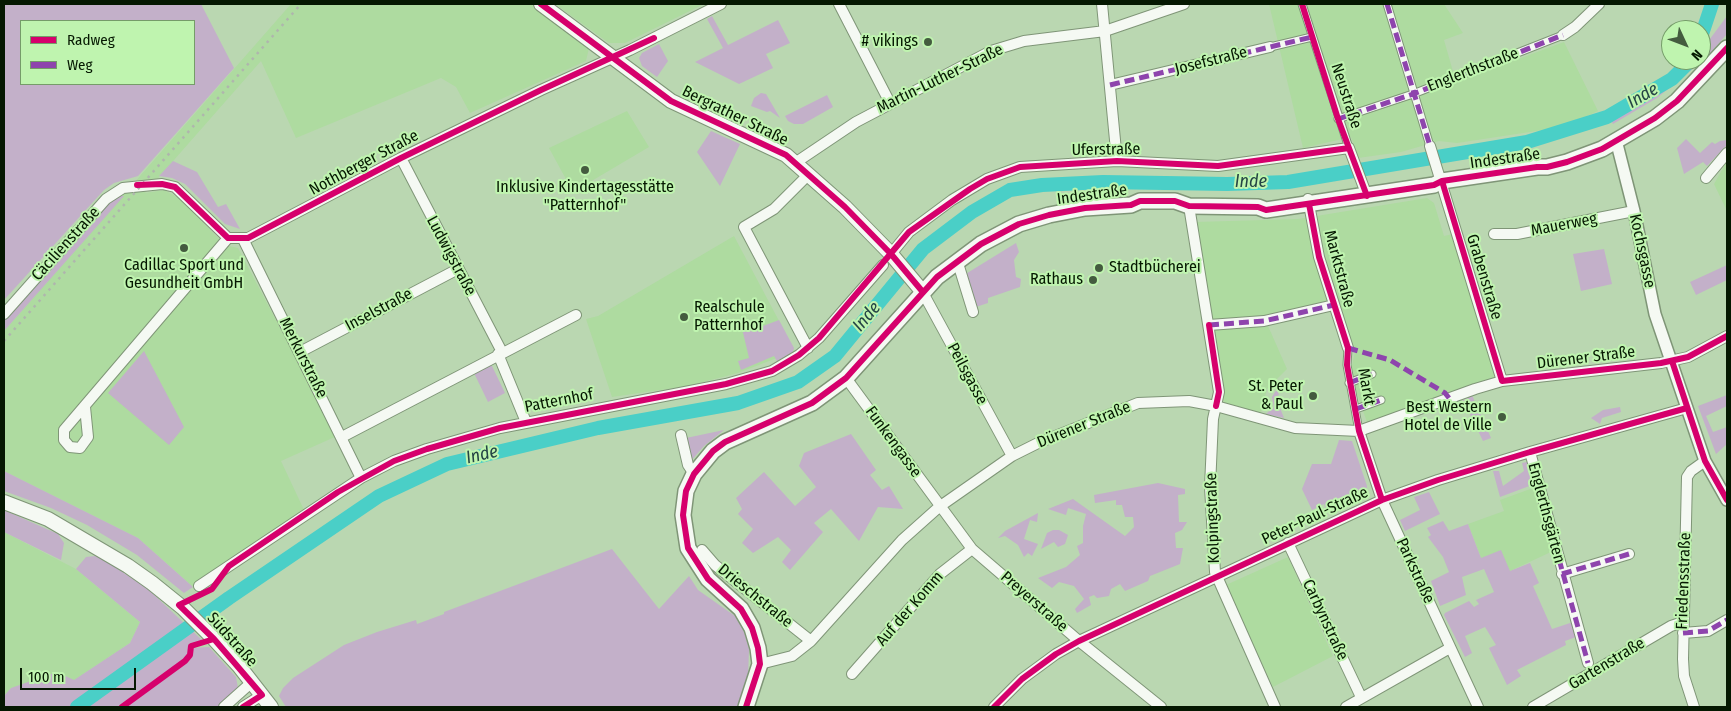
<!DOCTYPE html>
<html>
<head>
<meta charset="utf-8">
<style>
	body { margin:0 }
	#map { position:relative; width:1731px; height:711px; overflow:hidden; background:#bad7b1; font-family:"Fira Sans Condensed",sans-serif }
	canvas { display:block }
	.frame { position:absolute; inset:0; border:5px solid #051801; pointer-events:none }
	.legend { position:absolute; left:20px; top:20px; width:175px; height:65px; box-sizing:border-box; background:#bff4af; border:1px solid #759c69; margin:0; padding:6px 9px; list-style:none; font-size:15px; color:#051801 }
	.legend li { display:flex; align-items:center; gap:10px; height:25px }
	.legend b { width:25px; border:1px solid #759c69 }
	.north { position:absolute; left:1661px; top:20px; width:50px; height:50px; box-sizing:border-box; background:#bff4af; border:1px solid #759c69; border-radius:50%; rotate:133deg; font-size:14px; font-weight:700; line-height:20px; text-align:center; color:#051801 }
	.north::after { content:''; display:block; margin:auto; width:18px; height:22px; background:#445b3f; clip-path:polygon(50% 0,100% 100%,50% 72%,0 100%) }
	.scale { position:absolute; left:20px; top:668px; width:116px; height:22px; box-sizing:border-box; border:2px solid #051801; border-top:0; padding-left:6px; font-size:15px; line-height:18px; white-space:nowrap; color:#051801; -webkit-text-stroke:4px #bff4af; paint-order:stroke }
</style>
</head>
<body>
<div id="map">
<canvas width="1731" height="711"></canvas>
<div class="frame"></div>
<ul class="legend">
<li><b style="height:6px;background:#d6006c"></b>Radweg</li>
<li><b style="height:6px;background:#8e44ad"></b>Weg</li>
</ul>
<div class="north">N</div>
<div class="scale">100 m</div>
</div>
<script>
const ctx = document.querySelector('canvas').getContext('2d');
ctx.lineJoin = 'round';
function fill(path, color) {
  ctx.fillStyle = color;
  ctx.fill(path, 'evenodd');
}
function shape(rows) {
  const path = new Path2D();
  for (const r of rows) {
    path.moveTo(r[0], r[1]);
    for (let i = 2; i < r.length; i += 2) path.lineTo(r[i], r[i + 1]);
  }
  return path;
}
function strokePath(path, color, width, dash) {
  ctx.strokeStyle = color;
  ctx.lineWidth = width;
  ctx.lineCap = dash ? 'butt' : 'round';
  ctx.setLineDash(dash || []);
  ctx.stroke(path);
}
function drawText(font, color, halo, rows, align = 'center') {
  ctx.font = font + ' "Fira Sans Condensed",sans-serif';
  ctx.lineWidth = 4;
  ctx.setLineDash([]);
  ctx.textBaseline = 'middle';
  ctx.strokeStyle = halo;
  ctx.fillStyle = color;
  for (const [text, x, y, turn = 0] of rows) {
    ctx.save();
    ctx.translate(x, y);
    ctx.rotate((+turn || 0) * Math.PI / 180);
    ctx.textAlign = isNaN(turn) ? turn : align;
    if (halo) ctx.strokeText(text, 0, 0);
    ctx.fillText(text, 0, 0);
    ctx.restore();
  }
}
const built = shape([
	[291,4,531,4,589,48,586,61,470,113,456,87,441,78,296,138,261,61,145,193,164,190,179,198,225,245,238,248,337,436,281,461,305,512,193,587,138,538,4,471,4,331],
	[555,4,704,4,625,43,609,43],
	[1269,4,1444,4,1463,33,1444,40,1456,82,1564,42,1598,111,1563,127,1457,143,1439,141,1401,152,1358,158,1351,137,1303,148],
	[627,111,649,147,573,192,549,148],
	[1727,161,1727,211,1714,184],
	[1427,198,1434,203,1444,236,1453,234,1497,378,1368,425,1350,374,1355,352,1335,298,1265,319,1287,369,1267,389,1260,416,1224,405,1195,222,1298,219],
	[734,236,795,351,738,373,688,386,612,397,586,319,598,316],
	[1533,488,1551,552,1510,571,1481,558,1468,524,1504,511,1500,500],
	[4,532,76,569,140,622,130,643,73,681,11,688,4,696],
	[1288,557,1333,656,1273,687,1226,585]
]);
const green = shape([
	[4,4,201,4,234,68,138,176,114,183,104,190,4,300],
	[21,21,194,21,194,84,21,84],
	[712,16,728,45,778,20,790,43,766,54,773,68,739,84,695,62,723,48,707,19],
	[1727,16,1727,34,1706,58,1657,98,1613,124,1610,119,1670,82,1694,60,1701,60,1701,51],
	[659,44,668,61,657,77,642,66,639,58,642,53],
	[761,93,766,94,780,118,770,111,767,112,751,106,754,98],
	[827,95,833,107,803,124,794,124,788,121,785,116],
	[711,131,740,144,720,186,697,152],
	[1686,139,1700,153,1712,142,1715,144,1720,141,1727,140,1727,145,1707,166,1703,162,1684,174,1677,148],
	[173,161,197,172,218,207,226,204,240,229,225,224,185,184,172,178,159,176],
	[114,196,124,196,4,331,4,320],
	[1016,243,1019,252,1014,260,1016,277,1021,279,1020,287,988,298,988,303,976,307,964,275],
	[1604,249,1612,284,1581,291,1573,254],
	[1727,265,1727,280,1696,295,1690,282],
	[761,320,763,326,779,320,794,348,793,352,777,361,774,356,741,370,738,361,749,358,741,324],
	[144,351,184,427,169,445,108,393],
	[488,365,492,366,505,393,488,402,474,373],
	[1277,389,1279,395,1274,397,1275,404,1280,408,1284,418,1266,414,1274,407,1272,397],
	[1472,395,1491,438,1483,441,1463,400],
	[1727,395,1727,406,1706,416,1713,432,1727,427,1727,444,1716,454,1698,406],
	[1620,407,1621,412,1602,418,1600,424,1591,418,1603,410],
	[724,430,704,446,690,462,686,438],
	[851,434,876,470,870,475,882,490,889,486,903,509,878,507,859,541,831,509,814,523,823,532,790,570,782,562,791,550,778,537,753,553,742,543,753,529,738,514,742,509,736,498,764,472,795,506,816,487,799,466,804,453],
	[1339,440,1352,441,1367,486,1366,491,1326,510,1324,504,1312,510,1302,489,1312,464,1331,464],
	[1527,462,1532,485,1500,497,1493,471,1499,471,1503,486,1524,471,1522,463],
	[4,471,138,538,193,587,184,593,137,555,87,525,51,508,4,491],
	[1158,483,1185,489,1185,494,1178,495,1179,522,1187,522,1182,530,1175,533,1176,548,1183,548,1180,564,1150,576,1148,581,1125,591,1120,584,1111,589,1109,596,1097,598,1094,595,1089,597,1091,605,1077,613,1075,609,1084,599,1074,586,1059,582,1052,588,1038,578,1066,567,1080,555,1077,546,1083,543,1083,526,1086,514,1068,508,1066,515,1048,509,1073,499,1125,536,1134,527,1133,517,1125,517,1122,505,1116,505,1116,500,1095,503,1094,495],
	[1429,492,1440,514,1405,531,1400,520,1420,510,1414,497],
	[4,510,58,534,64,543,61,560,4,532],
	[1038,513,1037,522,1030,520,1024,539,1038,544,1032,556,1028,553,1024,557,1018,545,1005,536,998,538,1005,531],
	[1443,521,1449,531,1468,524,1481,558,1501,550,1510,571,1530,563,1539,583,1533,586,1552,629,1573,622,1576,637,1565,641,1566,645,1517,670,1521,676,1507,685,1489,648,1496,645,1485,627,1465,636,1472,653,1465,657,1444,615,1445,613,1469,601,1474,607,1479,604,1476,600,1494,592,1484,569,1462,577,1466,595,1440,606,1431,581,1449,572,1443,557,1428,537,1431,535,1427,528],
	[1059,530,1068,535,1065,544,1058,547,1054,542,1041,549,1047,533,1053,530],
	[612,549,659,609,689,576,698,590,735,616,744,632,749,649,748,679,738,707,286,707,279,696,283,688,293,678,344,645,377,632,416,620,417,624,444,614,444,612],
	[95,556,103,559,148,589,203,641,189,644,188,654,184,660,119,707,4,707,4,696,11,688,57,672,74,680,130,643,140,622,76,569,86,557],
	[209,647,236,677,238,688,220,707,125,707,187,663,192,656,193,648]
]);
const river = shape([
	[1701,37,1712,4],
	[77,707,229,598,379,496,447,464,598,428,738,403,798,382,835,356,923,249,972,212,1010,190,1042,185,1103,182,1227,184,1288,182,1527,142,1607,117,1672,79,1691,60]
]);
const pedestrian = shape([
	[1302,4,1349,148],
	[1387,4,1430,146],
	[1270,47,1312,37],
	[1338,119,1413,94,1563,35],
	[1348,348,1347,365,1359,431],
	[1349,383,1372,374],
	[1356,409,1381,400]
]);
const minor = shape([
	[839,4,890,103],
	[1102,4,1117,161],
	[1563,35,1575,27,1599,4],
	[1110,85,1270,47],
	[1430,146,1502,381],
	[401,158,502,352],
	[795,163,856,122,991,51,1024,41,1105,31,1184,4],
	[1706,178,1727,153],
	[1308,199,1319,257,1348,348],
	[1189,206,1219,392,1213,419,1210,487,1215,572,1275,707],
	[1494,234,1517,234,1634,211],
	[243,239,361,478],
	[891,254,909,232,952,200,987,179,1020,167,1117,161,1218,166,1349,148,1367,196],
	[957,260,973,312],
	[922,291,1012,456],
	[4,314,106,199,123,188,162,184,175,187,228,238,248,238,401,158,541,90,630,50,721,4],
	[1209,325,1264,321,1334,305],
	[808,348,744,227,774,209,809,174],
	[300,352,458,269],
	[498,354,526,422],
	[846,378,972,549,1079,641,1161,707],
	[85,407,88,437,80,448,70,447,64,440,64,430,228,238],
	[1359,431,1382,500,1478,707],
	[681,435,688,465,694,474],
	[342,437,576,315],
	[1530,452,1588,663],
	[1288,543,1361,697],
	[702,550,715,565,811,641],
	[1562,574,1629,554],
	[199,586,361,478,394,461,427,449,500,428,726,384,772,371,799,355,819,338,883,265],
	[1683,633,1708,631,1727,620],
	[760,664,792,656,811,641,902,540,939,507,1012,456,1038,443,1138,403,1189,401,1216,406,1295,428,1359,431,1475,389,1502,381,1661,363,1688,357,1727,336],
	[852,674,940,574,972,549],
	[224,707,252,682],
	[243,707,262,695],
	[994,707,1022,679,1056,654,1079,641,1382,500,1438,480,1530,452,1687,408],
	[1346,707,1450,648],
	[1533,707,1671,626,1683,622],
	[1694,707,1684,676,1683,659,1687,477,1691,471,1705,461]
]);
const tertiary = shape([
	[1616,140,1634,211,1655,314,1705,461,1727,500]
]);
const secondary = shape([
	[541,4,671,101,786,155,845,207,891,254,922,291],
	[4,502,48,519,128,566,152,583,183,608,214,639,239,666,271,707]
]);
const primary = shape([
	[746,707,760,664,758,648,752,628,741,609,708,579,688,548,683,515,686,491,694,474,713,451,725,442,812,403,846,378,937,277,981,244,1019,224,1049,215,1085,208,1131,205,1140,201,1175,201,1189,206,1258,207,1266,210,1434,185,1442,181,1537,167,1547,167,1567,162,1602,149,1655,118,1677,101,1727,48]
]);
const rail = shape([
	[4,341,301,4]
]);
const quiet = shape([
	[1387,4,1430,146],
	[1110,85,1312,37],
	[1338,119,1413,94,1563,35],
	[1209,325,1264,321,1334,305],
	[1348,348,1390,360,1445,393,1449,398],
	[1349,383,1372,374],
	[1356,409,1381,400],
	[1555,545,1588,663],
	[1562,574,1629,554],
	[1683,633,1708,631,1727,620]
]);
const cycleway = shape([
	[541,4,671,101,786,155,845,207,891,254,922,291],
	[1302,4,1338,119,1367,196],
	[1442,181,1502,381,1661,363,1688,357,1727,336],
	[137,185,162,184,175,187,228,238,248,238,401,158,541,90,654,38],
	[1309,204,1319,257,1348,348,1347,365,1359,431,1382,500],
	[1209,325,1219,392,1216,406],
	[1672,361,1705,461,1727,500],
	[122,707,185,661,190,655,191,646,214,639],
	[243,707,262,695,214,639,179,605,212,589,229,566,338,492,394,461,427,449,500,428,726,384,772,371,799,355,819,338,909,232,970,189,987,179,1020,167,1117,161,1218,166,1349,148],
	[746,707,760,664,758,648,752,628,741,609,708,579,688,548,683,515,686,491,694,474,713,451,725,442,812,403,846,378,937,277,981,244,1019,224,1049,215,1085,208,1131,205,1140,201,1175,201,1189,206,1258,207,1266,210,1434,185,1442,181,1537,167,1547,167,1567,162,1602,149,1655,118,1677,101,1727,48],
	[994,707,1022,679,1056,654,1079,641,1382,500,1438,480,1530,452,1687,408]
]);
const markers = [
	[928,42,5,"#445b3f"],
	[585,170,5,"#445b3f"],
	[184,248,5,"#445b3f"],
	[1099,268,5,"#445b3f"],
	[1093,280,5,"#445b3f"],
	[684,317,5,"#445b3f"],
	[1313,396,5,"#445b3f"],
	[1502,417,5,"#445b3f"]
];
const poiNames = [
	["# vikings",918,42],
	["Inklusive Kindertagesstätte",585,188,"center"],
	["\"Patternhof\"",585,206,"center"],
	["Cadillac Sport und",184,266,"center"],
	["Gesundheit GmbH",184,284,"center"],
	["Stadtbücherei",1109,268,"left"],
	["Rathaus",1083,280],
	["Realschule",694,308,"left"],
	["Patternhof",694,326,"left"],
	["St. Peter",1303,387],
	["& Paul",1303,405],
	["Best Western",1492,408],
	["Hotel de Ville",1492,426]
];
const streetNames = [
	["Josefstraße",1211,61,-14],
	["Englerthstraße",1473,70,-21],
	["Martin-Luther-Straße",940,79,-26],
	["Neustraße",1346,96,72],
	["Bergrather Straße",735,116,26],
	["Uferstraße",1106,150,-1],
	["Indestraße",1505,159,-8],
	["Nothberger Straße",364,163,-28],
	["Indestraße",1092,195,-8],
	["Mauerweg",1564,225,-11],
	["Cäcilienstraße",66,244,-48],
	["Kochsgasse",1642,251,78],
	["Ludwigstraße",451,256,62],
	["Marktstraße",1339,269,75],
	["Grabenstraße",1484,277,73],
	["Inselstraße",379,310,-28],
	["Merkurstraße",303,358,63],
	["Dürener Straße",1586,358,-7],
	["Peilsgasse",967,374,62],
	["Markt",1366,387,80],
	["Patternhof",559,401,-11],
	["Dürener Straße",1084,425,-22],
	["Funkengasse",893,442,54],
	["Englerthsgärten",1546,513,75],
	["Peter-Paul-Straße",1315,516,-25],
	["Kolpingstraße",1213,518,-92],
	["Parkstraße",1415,571,65],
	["Friedensstraße",1684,581,-88],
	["Drieschstraße",755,596,39],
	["Preyerstraße",1034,602,41],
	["Auf der Komm",910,609,-49],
	["Carbynstraße",1325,620,65],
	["Südstraße",232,640,48],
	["Gartenstraße",1607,664,-31]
];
const waterNames = [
	["Inde",1643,96,-30],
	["Inde",1251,182],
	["Inde",867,317,-50],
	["Inde",482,455,-13]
];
fill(built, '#aedba0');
fill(green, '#c3b0c9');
strokePath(river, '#4acfc7', 14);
strokePath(pedestrian, '#7f9577', 9);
strokePath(minor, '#7f9577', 12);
strokePath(tertiary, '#7f9577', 14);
strokePath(secondary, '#7f9577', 16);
strokePath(primary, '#7f9577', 18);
strokePath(pedestrian, '#f5f9f3', 7);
strokePath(minor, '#f5f9f3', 10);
strokePath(tertiary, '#f5f9f3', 11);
strokePath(secondary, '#f5f9f3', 14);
strokePath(primary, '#f5f9f3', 15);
strokePath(rail, '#afb6ad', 2.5, [2.5, 5]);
strokePath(quiet, '#8e44ad', 5, [10, 5]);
strokePath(cycleway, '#d6006c', 6);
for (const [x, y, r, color] of markers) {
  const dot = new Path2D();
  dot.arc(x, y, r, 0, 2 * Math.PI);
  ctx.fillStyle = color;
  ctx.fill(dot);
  strokePath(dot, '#bff4af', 2);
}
drawText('16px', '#051801', '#bff4af', poiNames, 'right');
drawText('16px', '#051801', '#bff4af', streetNames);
drawText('italic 18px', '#244445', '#bff4af', waterNames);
</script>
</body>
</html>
